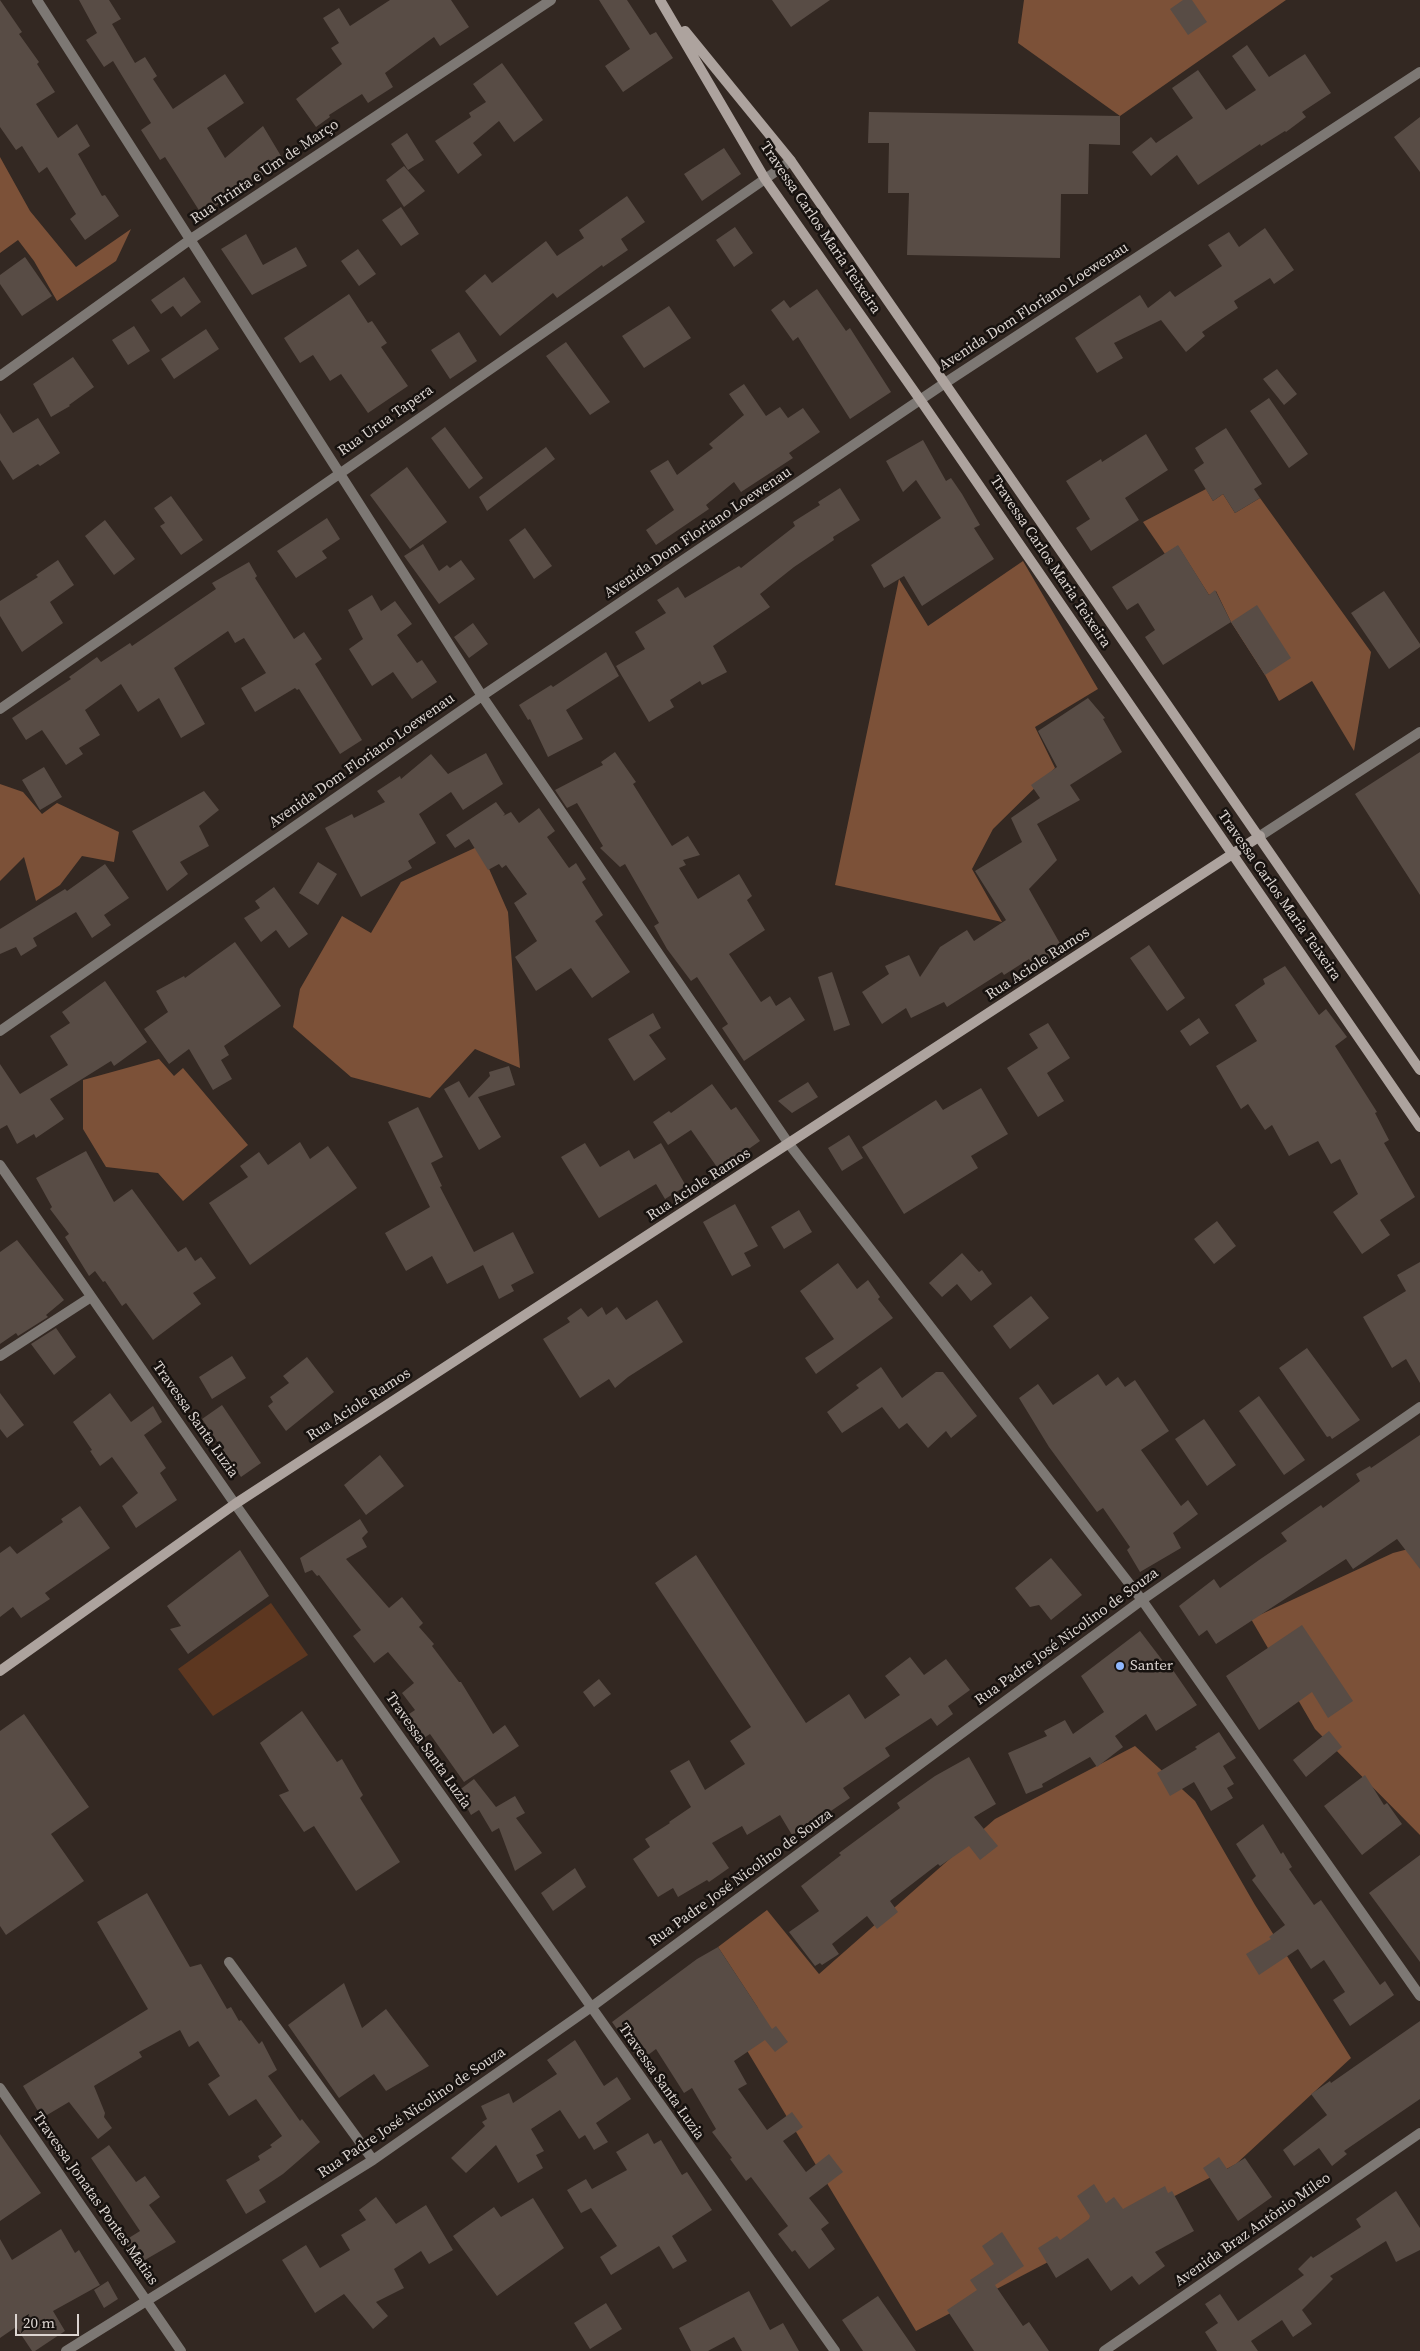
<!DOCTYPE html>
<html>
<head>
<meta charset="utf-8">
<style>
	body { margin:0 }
	#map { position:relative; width:1420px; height:2351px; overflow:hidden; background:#332822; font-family:"Source Serif 4",serif }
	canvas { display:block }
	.scale { position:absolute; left:15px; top:2314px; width:64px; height:22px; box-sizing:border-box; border:2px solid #dbd4d0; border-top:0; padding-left:6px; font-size:15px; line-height:18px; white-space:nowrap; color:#dbd4d0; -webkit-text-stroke:4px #17120f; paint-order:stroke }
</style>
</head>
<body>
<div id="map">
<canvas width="1420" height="2351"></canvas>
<div class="scale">20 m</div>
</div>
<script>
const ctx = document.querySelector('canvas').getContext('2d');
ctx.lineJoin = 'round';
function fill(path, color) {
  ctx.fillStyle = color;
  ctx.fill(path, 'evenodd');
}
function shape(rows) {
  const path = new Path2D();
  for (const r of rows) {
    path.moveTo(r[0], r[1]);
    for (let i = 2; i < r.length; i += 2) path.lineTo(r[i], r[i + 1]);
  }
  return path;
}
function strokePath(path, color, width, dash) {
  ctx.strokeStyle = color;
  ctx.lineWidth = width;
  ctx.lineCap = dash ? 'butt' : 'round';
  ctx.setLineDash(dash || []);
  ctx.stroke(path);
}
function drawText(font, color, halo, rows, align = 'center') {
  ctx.font = font + ' "Source Serif 4",serif';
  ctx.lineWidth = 5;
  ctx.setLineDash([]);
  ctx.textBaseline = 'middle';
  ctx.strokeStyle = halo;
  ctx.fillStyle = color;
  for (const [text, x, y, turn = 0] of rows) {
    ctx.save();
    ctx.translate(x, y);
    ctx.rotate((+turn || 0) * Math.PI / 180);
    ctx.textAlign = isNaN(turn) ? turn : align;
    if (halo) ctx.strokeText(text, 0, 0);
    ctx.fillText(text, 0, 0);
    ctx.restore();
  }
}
const green = shape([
	[271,1603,308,1655,213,1716,178,1669]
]);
const forest = shape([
	[1024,0,1286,0,1120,116,1018,43],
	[0,157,30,211,76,267,131,229,116,261,57,301,34,261,18,240,0,253],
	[1206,489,1213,501,1223,494,1235,513,1260,498,1371,652,1354,751,1312,681,1279,701,1265,675,1231,622,1216,591,1209,595,1178,546,1165,554,1143,522],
	[1023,561,1098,689,1035,727,1055,768,993,829,972,869,1002,922,835,885,899,579,928,626],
	[0,784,23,792,42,814,57,803,119,832,114,862,82,856,60,885,36,901,24,857,0,881],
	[479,846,508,912,520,1068,475,1049,430,1098,351,1077,293,1027,300,989,342,916,371,933,401,882],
	[159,1059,174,1076,183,1068,248,1145,183,1201,158,1173,106,1167,83,1129,83,1080],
	[1420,1546,1420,1835,1315,1729,1251,1619,1393,1553],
	[1135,1746,1195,1801,1255,1905,1351,2058,1236,2164,916,2331,734,2029,758,2008,718,1947,767,1910,819,1974,995,1819]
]);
const building = shape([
	[0,0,22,32,19,34,39,62,37,64,55,92,36,104,58,138,77,124,90,146,78,154,102,196,105,195,119,216,85,240,70,219,76,214,47,167,39,173,22,146,16,150,0,127],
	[79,0,109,0,121,19,112,24,135,63,145,57,157,76,153,79,173,109,225,74,244,103,207,128,225,158,263,126,284,161,202,215,165,157,160,160,141,130,151,123,113,61,104,67,86,40,97,33],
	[390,0,451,0,469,27,440,46,434,37,385,73,393,87,368,103,362,94,329,115,330,117,316,127,296,99,342,64,331,48,339,43,323,18,339,8,350,26],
	[599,0,627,0,650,35,656,32,673,58,623,92,605,66,630,49],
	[772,0,830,0,791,27],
	[1183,0,1192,0,1207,22,1188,35,1170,9],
	[1247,45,1269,77,1305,54,1331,93,1302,112,1306,117,1286,132,1285,131,1261,146,1260,144,1198,185,1177,155,1151,176,1132,152,1151,137,1156,143,1193,118,1172,88,1198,70,1226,110,1256,90,1232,56],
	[502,63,543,120,514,142,499,121,473,143,482,155,458,174,435,141,471,117,469,113,486,102,473,84],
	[869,112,1120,116,1120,145,1089,144,1088,194,1061,194,1060,258,907,255,909,193,888,193,889,143,868,143],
	[1420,117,1420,172,1394,137],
	[407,133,424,160,408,170,391,144],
	[724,148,741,174,702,201,684,174],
	[404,166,425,191,404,207,386,180],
	[627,196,645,222,621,239,628,250,603,267,602,265,557,298,553,293,500,336,465,291,485,274,492,283,546,241,557,256,584,238,579,230],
	[401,207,419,234,401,246,382,220],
	[735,227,753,253,734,267,716,240],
	[1265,228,1294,270,1274,284,1270,278,1234,301,1238,308,1202,332,1205,336,1186,352,1161,320,1114,343,1123,358,1097,373,1075,338,1140,295,1148,308,1170,291,1175,297,1222,266,1208,245,1229,232,1239,247],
	[246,234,263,265,296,247,307,266,252,295,221,249],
	[358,249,376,274,359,286,341,261],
	[25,257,52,296,22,316,0,284,0,275],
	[184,277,201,302,181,317,173,306,161,314,151,300],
	[817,289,846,331,850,328,891,392,850,419,798,337,793,341,771,310,784,300,790,308],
	[349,294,368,323,372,321,387,343,381,347,408,386,368,413,341,374,330,381,313,355,300,363,284,338],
	[669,306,691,338,644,368,622,336],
	[134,326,150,351,128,365,112,340],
	[206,329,219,349,174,379,161,359],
	[459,332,477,361,450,379,431,350],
	[566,342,610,402,590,415,546,356],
	[73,357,94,387,69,405,70,406,51,417,33,384],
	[1277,369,1297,394,1284,405,1263,379],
	[744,384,766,416,780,407,788,418,803,408,820,432,789,453,793,458,741,492,734,482,706,505,709,509,656,545,646,530,674,510,650,471,668,460,677,475,713,448,709,444,744,415,729,394],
	[1269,398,1308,454,1289,468,1250,411],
	[0,413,13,433,38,418,60,453,40,466,38,464,13,480,0,460],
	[445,427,483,478,469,489,431,438],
	[1226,428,1262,484,1254,489,1260,498,1235,513,1223,494,1213,501,1194,470,1204,463,1195,448],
	[1146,434,1168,470,1125,498,1139,520,1091,551,1076,528,1090,519,1066,481,1101,459,1102,462],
	[923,440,946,481,951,478,962,494,980,525,974,528,994,559,922,606,904,576,884,588,871,565,941,518,916,480,903,492,886,461],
	[546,447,555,459,487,511,479,497],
	[407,467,447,522,410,549,370,495],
	[840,488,860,520,833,537,834,540,794,567,760,594,770,607,713,646,727,672,702,685,700,681,670,700,674,707,649,722,616,666,645,649,635,632,666,613,657,600,678,587,685,598,739,566,741,568,795,526,793,522,820,505,818,502],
	[171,496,203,540,181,555,160,526,165,523,154,508],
	[327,518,340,539,322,551,327,558,296,578,277,551],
	[105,520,135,559,114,575,85,536],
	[525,528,552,566,534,579,509,540],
	[423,544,439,571,447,565,450,568,461,560,475,579,439,604,404,556],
	[1178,545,1209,595,1215,590,1231,622,1163,665,1145,637,1155,630,1138,603,1127,610,1112,587],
	[58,560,74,585,50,602,63,623,22,652,0,616,0,601,38,577,36,575],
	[249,562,257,576,255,578,294,639,304,632,322,659,315,664,362,740,340,754,299,689,297,690,295,688,255,712,241,688,266,673,244,638,235,643,228,631,174,668,205,724,181,738,159,698,138,712,121,684,85,710,100,735,79,748,83,754,66,765,42,730,26,740,12,718,71,679,69,677,97,657,101,662,130,643,132,646,216,589,212,583],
	[1384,591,1420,644,1420,647,1389,669,1351,613],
	[372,595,381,611,395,601,412,624,397,635,417,663,422,660,437,682,412,699,393,672,372,686,349,649,363,639,348,610],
	[1257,605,1291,658,1265,675,1231,622],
	[473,623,488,644,469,658,454,637],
	[606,652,619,676,566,710,583,739,548,757,530,719,528,720,519,705,551,685,553,687],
	[1088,698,1105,718,1103,719,1122,752,1070,785,1080,800,1037,824,1057,860,1029,889,1066,954,1035,969,1029,959,1004,975,1002,972,947,1007,944,1002,911,1018,906,1008,882,1024,862,992,889,974,885,966,909,955,920,977,940,947,967,930,974,941,1006,920,975,871,1022,842,1011,818,1040,798,1031,785,1057,767,1038,731],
	[615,752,636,782,633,784,672,846,688,836,700,855,683,860,686,865,679,868,698,899,739,874,752,896,747,900,765,930,729,954,761,1002,770,996,776,1006,790,997,805,1020,744,1061,722,1028,728,1024,697,977,691,981,667,949,654,926,659,923,625,864,620,867,600,848,603,846,577,803,567,808,555,790,603,765,601,762],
	[1420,752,1420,895,1355,794],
	[486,753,503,784,463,810,451,792,419,814,436,843,408,861,412,868,361,897,325,828,352,814,354,818,385,802,377,791,400,776,401,779,431,754,448,774],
	[44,767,62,797,40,810,22,780],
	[204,791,219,810,199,826,209,846,180,862,188,874,167,891,132,831],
	[496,802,505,814,503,816,511,812,519,823,539,808,555,831,547,837,569,868,576,863,586,879,582,882,603,915,595,921,630,972,592,998,571,968,536,991,515,957,537,941,514,903,527,894,506,865,502,868,499,864,488,870,469,839,455,848,446,835],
	[318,862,337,874,318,905,299,893],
	[105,864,129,898,104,915,111,925,92,938,76,912,33,938,37,946,21,956,16,947,0,954,0,929,65,889,67,891],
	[274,887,308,934,289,948,276,930,261,942,244,918,260,908,255,901],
	[235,942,281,1006,224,1046,229,1055,221,1060,232,1079,213,1090,189,1049,169,1064,144,1029,168,1012,156,991,184,976,185,978],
	[1149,945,1185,998,1167,1011,1130,958],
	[1285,966,1319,1015,1326,1009,1347,1037,1335,1046,1377,1112,1375,1113,1389,1140,1384,1143,1415,1197,1380,1220,1390,1235,1362,1254,1333,1212,1358,1194,1340,1159,1331,1164,1318,1141,1289,1156,1272,1125,1265,1130,1248,1104,1241,1109,1216,1066,1257,1041,1235,1005,1265,984,1263,979],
	[832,972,850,1025,834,1031,818,977],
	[105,981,147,1042,114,1066,111,1061,50,1099,64,1119,36,1138,34,1134,17,1144,7,1125,0,1129,0,1064,20,1094,68,1065,50,1036,70,1023,62,1012],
	[653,1013,661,1028,649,1035,666,1059,634,1081,608,1039],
	[1199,1018,1209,1033,1190,1046,1180,1031],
	[1048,1023,1070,1058,1047,1073,1064,1101,1038,1117,1007,1068,1038,1048,1029,1034],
	[509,1066,515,1085,478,1097,501,1137,479,1150,444,1089,459,1081,469,1098,490,1076,489,1072],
	[808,1082,818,1097,792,1113,778,1101],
	[712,1084,731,1110,736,1107,760,1141,719,1170,691,1130,668,1145,653,1122,669,1111,671,1113],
	[981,1088,1008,1134,971,1156,978,1168,904,1214,862,1147,936,1100,943,1110],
	[418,1107,443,1157,431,1163,442,1186,440,1187,474,1252,513,1232,534,1273,511,1285,514,1291,499,1299,483,1265,447,1284,432,1256,406,1271,385,1233,430,1207,388,1122],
	[849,1135,863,1158,842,1171,828,1148],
	[300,1142,310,1159,328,1146,357,1188,250,1265,209,1203,248,1177,240,1166,259,1152,268,1165],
	[585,1143,600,1167,629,1150,634,1159,661,1143,686,1186,665,1199,656,1184,599,1218,561,1157],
	[86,1151,114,1202,132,1189,178,1252,186,1247,195,1261,201,1257,216,1278,193,1293,201,1304,153,1340,126,1303,122,1306,105,1281,103,1282,95,1271,89,1276,65,1237,69,1234,50,1209,52,1207,36,1178],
	[735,1204,758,1246,744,1253,751,1266,732,1276,703,1222],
	[799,1210,812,1232,784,1249,771,1227],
	[1217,1221,1236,1246,1214,1264,1194,1239],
	[17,1240,64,1300,46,1315,48,1317,18,1336,16,1333,0,1344,0,1252],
	[962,1253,979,1272,982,1270,992,1284,971,1301,957,1284,942,1297,929,1283],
	[1420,1262,1420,1383,1406,1359,1392,1368,1363,1317,1406,1291,1397,1275],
	[838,1263,857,1289,868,1280,880,1297,878,1299,893,1318,816,1374,805,1358,834,1339,800,1291],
	[1031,1296,1049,1318,1010,1349,993,1326],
	[657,1300,683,1342,628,1377,615,1388,609,1379,580,1398,543,1339,570,1322,567,1318,581,1308,588,1317,602,1307,606,1315,617,1307,626,1320],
	[56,1328,76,1357,54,1375,31,1344],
	[1307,1348,1360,1420,1332,1439,1330,1436,1327,1437,1279,1368],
	[232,1356,246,1378,212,1399,199,1377],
	[307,1357,334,1392,286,1431,268,1406,273,1402,270,1397,289,1383,283,1376],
	[881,1367,902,1398,936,1372,943,1372,977,1416,951,1438,946,1431,928,1448,907,1423,899,1429,882,1407,842,1433,827,1412,859,1388,856,1385],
	[1098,1374,1106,1386,1118,1377,1125,1387,1135,1380,1169,1431,1141,1450,1181,1506,1188,1500,1198,1514,1173,1533,1181,1548,1140,1572,1127,1550,1130,1547,1103,1508,1097,1512,1049,1447,1019,1398,1038,1384,1053,1405],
	[0,1393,24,1425,7,1438,0,1429],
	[110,1393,131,1422,153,1406,162,1422,144,1435,166,1468,160,1473,177,1500,136,1528,122,1506,138,1493,112,1457,100,1466,90,1451,92,1450,73,1422],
	[1259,1396,1305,1460,1284,1475,1239,1411],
	[222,1405,261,1463,241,1477,202,1419],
	[1204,1419,1236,1465,1207,1486,1175,1439],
	[1420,1435,1420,1569,1397,1539,1353,1569,1346,1559,1216,1644,1207,1630,1199,1636,1179,1606,1214,1579,1220,1588,1259,1560,1287,1541,1281,1533,1321,1505,1323,1508,1360,1481,1356,1474,1370,1466,1371,1468],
	[380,1455,404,1486,366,1515,344,1485],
	[80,1506,110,1548,45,1593,50,1599,21,1618,13,1607,0,1617,0,1553,10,1546,17,1554,63,1522,61,1519],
	[360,1519,368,1532,362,1538,367,1547,346,1559,389,1608,402,1597,423,1623,419,1627,434,1644,432,1646,459,1682,461,1682,493,1734,505,1725,519,1746,464,1782,430,1734,418,1742,403,1718,415,1710,402,1693,414,1683,388,1652,374,1663,353,1636,361,1630,319,1575,317,1576,312,1570,305,1573,300,1558],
	[240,1550,269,1596,188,1654,170,1629,181,1626,167,1606],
	[696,1555,806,1723,849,1694,865,1719,900,1695,885,1676,910,1657,924,1675,946,1659,970,1690,948,1706,953,1714,937,1726,931,1718,885,1748,890,1756,843,1788,850,1798,822,1817,792,1835,780,1815,747,1835,742,1826,712,1843,729,1868,709,1882,707,1880,678,1897,673,1888,658,1897,633,1859,650,1847,645,1839,670,1823,669,1822,691,1807,670,1771,689,1760,705,1790,745,1764,730,1741,751,1727,655,1583],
	[1051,1558,1082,1595,1051,1620,1039,1605,1030,1607,1015,1588],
	[1302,1625,1353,1701,1328,1718,1312,1692,1259,1730,1226,1676],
	[1140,1631,1166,1665,1168,1663,1197,1705,1156,1731,1146,1714,1115,1736,1123,1747,1097,1767,1090,1757,1042,1784,1043,1787,1026,1794,1008,1753,1047,1736,1044,1731,1065,1720,1073,1734,1104,1712,1081,1676],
	[599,1679,611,1694,594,1707,583,1692],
	[302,1711,337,1762,342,1759,363,1795,360,1798,400,1862,356,1891,314,1826,304,1832,279,1795,289,1791,260,1743],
	[24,1714,89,1807,51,1834,84,1881,6,1935,0,1926,0,1731],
	[1329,1731,1342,1747,1306,1777,1293,1760],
	[1219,1732,1236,1758,1223,1766,1234,1784,1227,1788,1233,1798,1211,1811,1194,1782,1170,1796,1157,1773,1197,1749,1195,1747],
	[969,1757,996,1804,974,1817,998,1846,980,1860,969,1846,940,1866,938,1864,890,1901,898,1912,877,1929,867,1916,832,1944,839,1954,822,1965,820,1963,815,1966,789,1932,819,1911,801,1886,841,1855,839,1853,900,1808,897,1803,935,1776],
	[1365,1775,1384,1805,1387,1803,1402,1824,1362,1855,1324,1806],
	[474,1779,496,1807,515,1796,525,1813,516,1818,542,1853,515,1871,499,1828,492,1832,479,1810,471,1815,458,1791],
	[1263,1824,1281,1854,1283,1852,1292,1867,1289,1869,1314,1905,1321,1900,1380,1985,1385,1981,1394,1995,1350,2026,1333,2000,1345,1992,1324,1960,1311,1969,1298,1949,1259,1975,1246,1954,1271,1939,1269,1937,1285,1925,1252,1880,1256,1876,1236,1844],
	[1420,1855,1420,1962,1369,1893],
	[575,1868,586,1887,553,1911,541,1893],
	[147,1893,190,1967,201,1964,227,2009,231,2007,239,2021,241,2020,259,2044,262,2041,277,2070,268,2076,300,2121,302,2119,320,2142,283,2174,259,2190,266,2202,246,2214,226,2180,260,2160,258,2156,272,2147,270,2145,282,2136,256,2099,229,2116,208,2084,220,2076,198,2041,189,2047,180,2030,139,2052,142,2057,94,2086,105,2113,104,2117,112,2128,98,2139,69,2102,42,2118,23,2086,148,2009,97,1922],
	[718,1947,772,2029,776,2026,788,2042,775,2052,765,2040,734,2061,747,2084,738,2089,767,2130,792,2112,803,2127,783,2141,806,2172,829,2154,843,2172,809,2198,829,2223,821,2229,835,2249,809,2269,795,2250,792,2252,778,2234,788,2226,751,2177,746,2181,730,2159,732,2158,712,2132,716,2129,692,2088,684,2093,656,2049,640,2061,612,2022,697,1959],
	[344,1983,362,2028,386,2009,429,2066,386,2091,374,2074,339,2098,288,2025],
	[1420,2021,1420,2099,1344,2151,1347,2154,1332,2166,1319,2148,1294,2166,1283,2150,1327,2115,1311,2094,1330,2081,1331,2083],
	[575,2040,604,2086,617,2077,631,2099,596,2123,608,2142,594,2150,585,2135,579,2139,560,2110,531,2129,544,2151,536,2155,543,2168,518,2183,496,2145,466,2173,451,2158,485,2126,482,2122,487,2119,481,2106,509,2093,513,2103,557,2074,547,2060],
	[648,2133,654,2144,661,2140,682,2175,687,2172,712,2210,672,2236,687,2261,673,2269,659,2246,611,2275,600,2257,617,2246,591,2208,581,2213,567,2190,586,2179,592,2189,627,2170,616,2152],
	[0,2134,41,2193,0,2221],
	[109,2145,136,2182,145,2176,160,2197,149,2205,176,2242,138,2264,124,2241,140,2231,91,2158],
	[1219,2157,1227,2169,1245,2158,1272,2197,1238,2221,1203,2168],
	[1094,2184,1106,2203,1114,2197,1123,2209,1165,2186,1168,2193,1172,2191,1194,2231,1155,2252,1165,2266,1139,2285,1132,2276,1111,2291,1088,2258,1056,2278,1038,2248,1057,2236,1060,2240,1089,2219,1090,2216,1077,2196],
	[1396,2191,1420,2228,1420,2250,1396,2262,1386,2241,1330,2276,1333,2279,1302,2310,1312,2324,1293,2337,1282,2320,1251,2341,1258,2351,1217,2351,1205,2332,1218,2323,1205,2304,1220,2294,1238,2321,1304,2275,1298,2269,1311,2256,1313,2258,1361,2227,1356,2219],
	[376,2197,396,2224,426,2205,453,2250,429,2264,421,2251,394,2269,404,2288,376,2302,388,2316,373,2329,344,2294,315,2313,282,2260,306,2245,320,2268,350,2250,341,2235,366,2220,359,2210],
	[533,2198,564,2248,497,2296,453,2236,494,2207,501,2217],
	[61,2229,75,2253,79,2250,100,2285,53,2311,65,2331,35,2351,32,2351,16,2327,0,2338,0,2239,12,2260],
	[1002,2232,1024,2266,995,2285,1023,2326,1029,2322,1049,2351,974,2351,947,2310,977,2290,970,2280,994,2264,982,2246],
	[108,2281,118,2299,104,2308,94,2290],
	[749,2291,770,2330,783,2323,799,2351,742,2351,734,2337,708,2351,691,2351,679,2328],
	[878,2296,916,2351,863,2351,842,2320],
	[606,2303,622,2329,590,2349,574,2323]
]);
const street = shape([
	[37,0,482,696,789,1144,1142,1600,1420,1996],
	[0,376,191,239,551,0],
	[0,709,791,161],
	[1260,836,1420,732],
	[0,1031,482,696,945,383,1420,72],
	[0,1165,235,1504,835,2351],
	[0,1356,91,1297],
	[229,1962,373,2160],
	[0,2088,181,2351],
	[66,2351,373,2160,590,2008,1142,1600,1420,1407],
	[1104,2351,1420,2133]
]);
const secondary = shape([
	[660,0,765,179,921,401,1420,1127],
	[685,31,791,161,1420,1070],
	[0,1671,235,1504,1260,836]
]);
const markers = [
	[1120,1666,5,"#90b8fd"]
];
const streetNames = [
	["Rua Trinta e Um de Março",265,172,-34],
	["Travessa Carlos Maria Teixeira",820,228,56],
	["Avenida Dom Floriano Loewenau",1034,307,-33],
	["Rua Urua Tapera",386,421,-35],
	["Avenida Dom Floriano Loewenau",698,533,-34],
	["Travessa Carlos Maria Teixeira",1050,562,56],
	["Avenida Dom Floriano Loewenau",362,761,-35],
	["Travessa Carlos Maria Teixeira",1279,896,55],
	["Rua Aciole Ramos",1038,964,-33],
	["Rua Aciole Ramos",699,1185,-33],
	["Rua Aciole Ramos",359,1405,-33],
	["Travessa Santa Luzia",195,1420,55],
	["Rua Padre José Nicolino de Souza",1067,1637,-36],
	["Travessa Santa Luzia",428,1751,55],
	["Rua Padre José Nicolino de Souza",741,1878,-36],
	["Travessa Santa Luzia",661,2082,55],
	["Rua Padre José Nicolino de Souza",412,2113,-34],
	["Travessa Jonatas Pontes Matias",95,2199,55],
	["Avenida Braz Antônio Mileo",1253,2230,-35]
];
const poiNames = [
	["Santer",1130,1666]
];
fill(green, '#5d3720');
fill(forest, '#7c5138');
fill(building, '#584c45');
strokePath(street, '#7d7874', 10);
strokePath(secondary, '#ada39e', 10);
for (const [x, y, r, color] of markers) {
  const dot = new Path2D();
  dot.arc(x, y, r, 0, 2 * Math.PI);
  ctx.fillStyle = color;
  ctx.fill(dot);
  strokePath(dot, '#17120f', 2);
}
drawText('15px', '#dbd4d0', '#17120f', streetNames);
drawText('15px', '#dbd4d0', '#17120f', poiNames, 'left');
</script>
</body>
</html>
